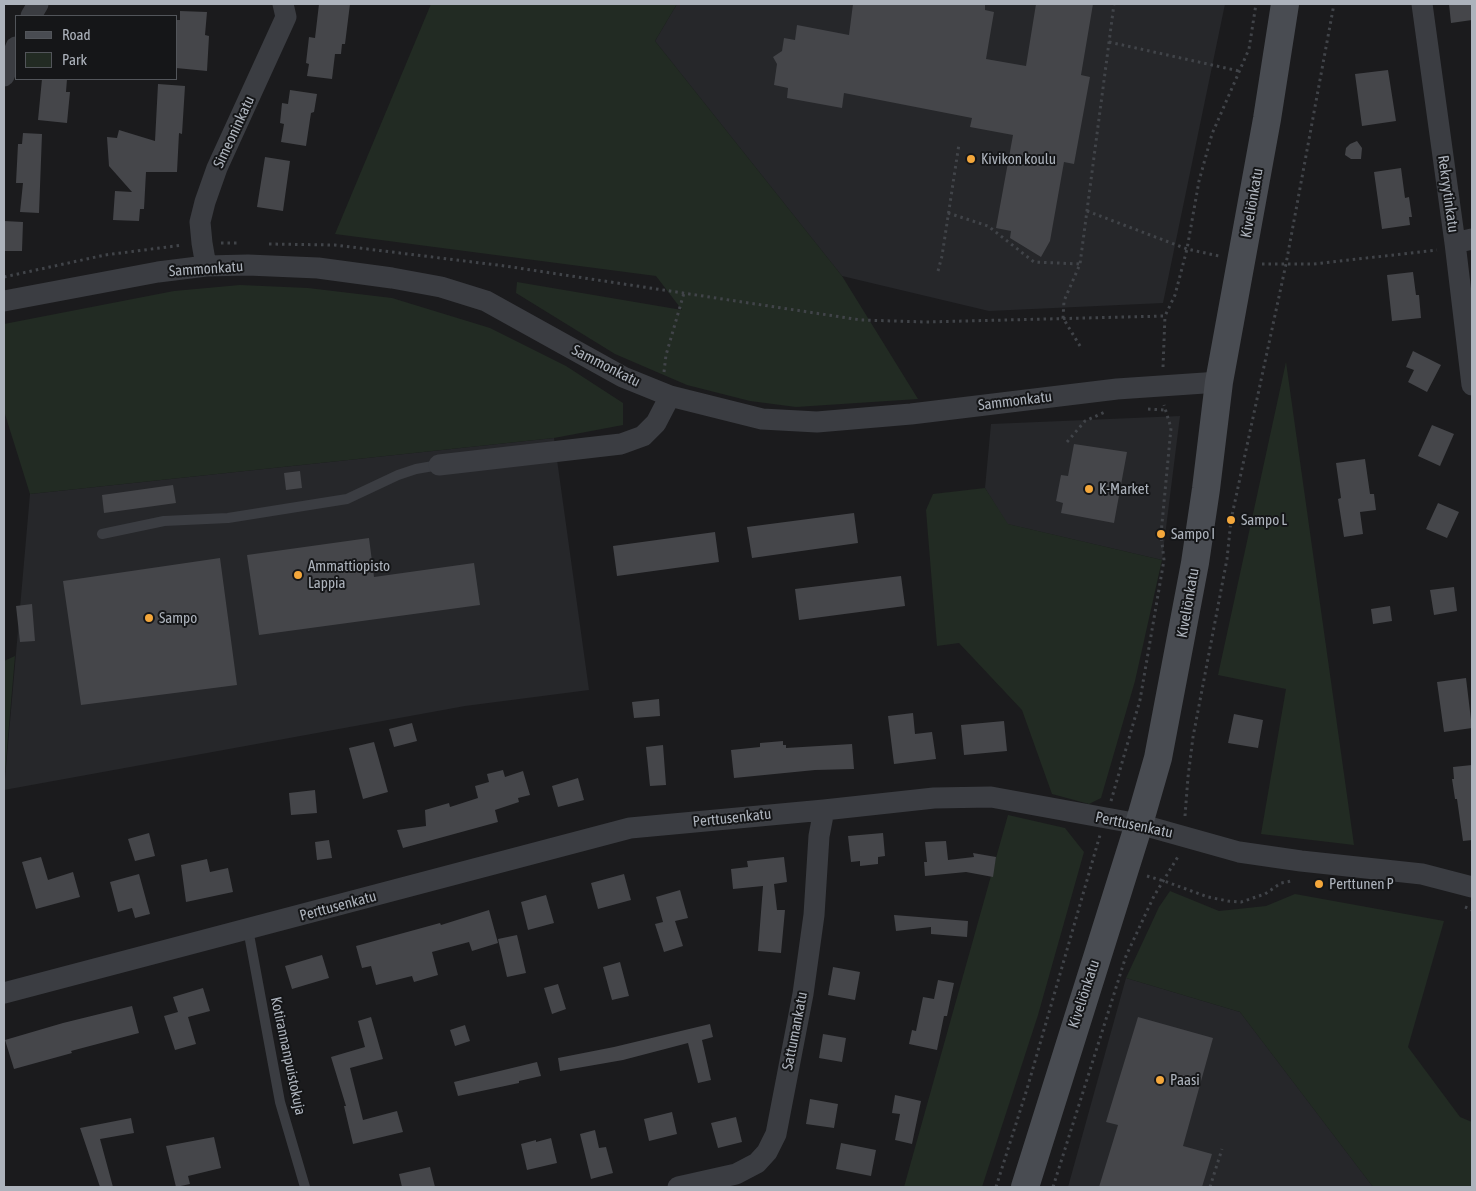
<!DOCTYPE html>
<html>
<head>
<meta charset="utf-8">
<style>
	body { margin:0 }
	#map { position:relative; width:1476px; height:1191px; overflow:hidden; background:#1b1b1d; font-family:"Asap Condensed",sans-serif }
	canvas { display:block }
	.frame { position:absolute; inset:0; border:5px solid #adb3bc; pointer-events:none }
	.legend { position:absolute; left:15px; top:15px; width:162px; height:65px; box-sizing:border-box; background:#151618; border:1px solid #52555a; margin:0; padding:6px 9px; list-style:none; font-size:15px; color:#adb3bc }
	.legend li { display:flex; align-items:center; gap:10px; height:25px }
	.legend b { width:25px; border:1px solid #52555a }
</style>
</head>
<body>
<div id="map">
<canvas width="1476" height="1191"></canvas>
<div class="frame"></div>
<ul class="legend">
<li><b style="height:6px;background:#494c52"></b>Road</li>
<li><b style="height:14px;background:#222b23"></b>Park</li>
</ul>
</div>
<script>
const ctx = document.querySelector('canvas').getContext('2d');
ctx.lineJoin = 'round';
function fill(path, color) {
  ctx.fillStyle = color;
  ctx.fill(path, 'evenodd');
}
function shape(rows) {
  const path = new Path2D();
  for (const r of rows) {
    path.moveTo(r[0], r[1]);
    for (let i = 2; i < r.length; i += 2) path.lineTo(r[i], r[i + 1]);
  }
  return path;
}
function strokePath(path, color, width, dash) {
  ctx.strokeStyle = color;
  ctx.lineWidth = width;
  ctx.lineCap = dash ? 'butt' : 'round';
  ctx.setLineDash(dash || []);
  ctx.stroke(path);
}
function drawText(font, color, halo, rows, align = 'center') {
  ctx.font = font + ' "Asap Condensed",sans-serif';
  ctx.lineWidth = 4;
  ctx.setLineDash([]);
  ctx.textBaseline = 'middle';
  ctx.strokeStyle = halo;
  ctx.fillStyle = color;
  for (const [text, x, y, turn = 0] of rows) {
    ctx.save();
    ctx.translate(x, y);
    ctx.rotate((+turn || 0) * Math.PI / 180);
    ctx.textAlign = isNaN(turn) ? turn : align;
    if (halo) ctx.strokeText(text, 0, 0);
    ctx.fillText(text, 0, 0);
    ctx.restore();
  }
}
const built = shape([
	[677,4,1225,4,1163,303,989,311,842,276,655,41],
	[1180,416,1162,560,1007,524,985,488,991,424],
	[554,438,589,690,465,706,4,790,30,494],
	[1126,978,1240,1012,1373,1187,1068,1187]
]);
const green = shape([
	[431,4,677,4,655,41,842,276,918,399,796,407,750,401,687,385,615,354,516,293,517,282,682,310,656,276,335,234],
	[240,285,308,288,392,298,490,328,566,366,623,403,623,425,554,438,30,494,4,411,4,324,174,291],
	[1286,362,1354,845,1261,834,1286,689,1218,675],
	[985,488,1008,524,1162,560,1135,681,1101,798,1089,804,1052,794,1022,710,959,643,937,646,926,510,933,494],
	[15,656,4,784,4,661],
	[1008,815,1065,828,1084,852,1038,1015,982,1187,904,1187],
	[1170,891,1219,911,1266,906,1295,894,1444,921,1408,1047,1460,1117,1472,1122,1472,1187,1373,1187,1240,1012,1126,978,1159,907]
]);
const building = shape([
	[319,4,350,4,345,44,342,44,341,54,335,54,332,79,307,76,309,64,306,63,309,37,315,38],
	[853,4,985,4,985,10,994,12,986,59,1026,66,1036,4,1093,4,1081,75,1090,77,1074,164,1064,162,1050,241,1041,257,1010,238,1011,231,996,228,1013,135,970,127,972,118,844,93,842,108,787,98,788,88,774,85,777,64,773,57,782,51,784,38,795,40,797,25,849,35],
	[1449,4,1472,4,1472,20,1451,23],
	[180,11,207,12,205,35,209,36,207,71,176,68,176,20,180,20],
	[1388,70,1396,121,1362,126,1355,74],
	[42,79,67,79,66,92,70,92,67,123,38,120],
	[158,84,185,86,182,134,179,133,177,172,146,172,144,209,140,209,139,221,113,220,115,191,132,192,109,166,107,137,117,138,119,130,155,141],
	[290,90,317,94,314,112,311,113,306,146,281,142,284,124,280,123,282,103,288,104],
	[23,133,42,134,39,213,20,212,23,183,16,183,18,144,22,144],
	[1357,141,1362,148,1361,159,1351,159,1345,155,1346,148,1350,144],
	[265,157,290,161,283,211,257,207],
	[1401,168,1405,198,1409,197,1412,217,1409,217,1410,225,1382,229,1374,172],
	[4,221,23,222,22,251,4,251],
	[1413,272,1416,295,1419,295,1421,318,1392,321,1387,275],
	[1413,351,1441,365,1427,392,1408,382,1414,370,1406,367],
	[1432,425,1454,434,1440,466,1418,456],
	[1074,444,1127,452,1114,523,1061,513,1063,503,1056,501,1061,475,1068,476],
	[1365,459,1370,494,1374,494,1376,510,1360,512,1363,534,1344,537,1338,499,1341,498,1336,463],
	[300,471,302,488,286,490,284,473],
	[173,485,176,503,104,513,102,495],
	[1438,503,1459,512,1447,538,1426,529],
	[854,513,858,543,752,558,747,527],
	[715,532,719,562,617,576,613,546],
	[369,538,374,577,474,563,480,605,259,635,247,555],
	[220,558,237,685,81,705,63,581],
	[901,576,905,606,799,620,795,589],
	[1454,587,1457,611,1434,615,1430,590],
	[32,604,35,641,20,642,16,606],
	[1390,606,1392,621,1373,624,1371,609],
	[1466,678,1472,728,1444,732,1437,682],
	[659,699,660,716,634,718,632,702],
	[913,713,915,734,932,732,936,759,894,764,888,716],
	[1234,714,1263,720,1258,748,1228,743],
	[1004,721,1007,751,964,755,961,725],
	[412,723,417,741,394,747,389,729],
	[783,741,783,745,786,745,786,748,852,744,854,769,815,770,734,778,731,750,760,747,760,743],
	[374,742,388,792,363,799,349,748],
	[663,745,666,785,650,786,646,747],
	[1472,765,1472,840,1463,841,1457,799,1455,799,1452,779,1454,779,1453,767],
	[503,770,505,777,523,771,530,795,518,798,519,802,495,810,498,822,403,848,397,830,426,826,425,810,449,803,450,807,478,798,475,786,489,782,487,774],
	[578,778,584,800,558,807,552,786],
	[315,790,317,813,291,815,289,793],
	[149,833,155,856,135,861,128,839],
	[883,833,885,856,878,857,878,864,860,866,860,861,851,862,848,836],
	[329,840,332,858,317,860,315,842],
	[946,841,948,860,974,857,973,853,996,857,993,877,966,872,925,876,924,862,927,862,925,842],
	[41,857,48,880,73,872,80,897,36,909,22,862],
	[784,857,787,882,774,884,777,910,785,910,781,953,758,951,763,886,733,889,731,869,748,867,747,861],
	[207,859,210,872,228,868,233,892,186,902,181,865],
	[139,874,150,914,135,918,132,908,118,912,110,882],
	[624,874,631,900,598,909,591,883],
	[680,890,688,918,675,921,683,946,664,952,655,924,663,922,656,897],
	[546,895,554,923,528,930,521,902],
	[489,910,498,943,472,951,469,942,432,952,438,975,414,982,412,976,376,985,371,966,362,968,356,946,440,923,441,925],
	[894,915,968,921,967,937,931,934,931,927,896,931],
	[517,935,526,973,507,977,498,939],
	[322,955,329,978,292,989,285,966],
	[620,962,629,996,612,1000,603,967],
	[833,967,860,972,855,1000,828,995],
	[938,980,954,983,947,1016,944,1016,937,1050,909,1044,912,1030,916,1031,923,997,934,999],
	[558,984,566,1009,552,1014,544,988],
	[203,988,210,1011,188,1017,196,1044,175,1050,164,1016,178,1012,173,997],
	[132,1006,139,1033,71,1051,72,1053,14,1069,5,1040,63,1023],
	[371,1017,383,1059,350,1068,363,1120,397,1111,403,1132,353,1144,344,1106,346,1106,331,1057,365,1047,358,1021],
	[1138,1017,1213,1038,1183,1146,1212,1154,1202,1187,1099,1187,1118,1125,1106,1122],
	[710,1024,713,1037,702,1040,711,1080,698,1083,688,1043,623,1060,560,1071,558,1058,614,1047],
	[465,1025,470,1041,455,1046,450,1030],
	[823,1034,846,1038,842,1062,819,1058],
	[537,1062,541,1076,519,1081,519,1083,458,1096,454,1082],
	[895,1095,921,1101,912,1144,895,1140,900,1114,892,1113],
	[810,1099,838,1104,834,1128,806,1124],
	[672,1112,677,1134,649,1141,644,1119],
	[736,1117,742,1142,718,1148,711,1123],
	[131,1118,134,1133,100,1139,113,1187,100,1187,80,1128],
	[595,1130,599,1148,606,1147,613,1173,591,1179,580,1134],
	[214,1137,221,1168,188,1176,190,1184,176,1187,166,1146],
	[551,1138,557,1163,527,1170,521,1144,536,1140,536,1142],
	[841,1143,876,1150,871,1176,836,1169],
	[430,1167,435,1187,402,1187,399,1174]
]);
const path = shape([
	[1109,42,1239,71],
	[1087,211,1187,249,1219,256],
	[948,213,988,226,1034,262,1080,264],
	[221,243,237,243],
	[269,244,335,245,505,266,861,320,926,322,1165,316,1175,295,1187,249,1199,181,1212,134,1249,49,1256,4],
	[1262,264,1314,264,1437,250],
	[938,271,942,256,959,144],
	[4,277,105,255,183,245],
	[1080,346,1063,318,1064,301,1080,264,1114,4],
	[1163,367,1165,316],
	[664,372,666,355,684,293],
	[1148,409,1165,410],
	[1067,442,1085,421,1105,412],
	[1111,801,1140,700,1164,560,1161,534,1171,428,1164,405],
	[1185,816,1188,777,1193,737,1227,559,1231,520,1286,264,1334,4],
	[1147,876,1164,881,1208,897,1228,901,1241,902,1265,894,1281,883,1291,881],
	[1465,907,1472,910],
	[996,1187,1027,1089,1100,835],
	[1053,1187,1126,956,1154,896,1179,855],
	[1210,1187,1222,1149]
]);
const lane = shape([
	[102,534,164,521,228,518,347,499,398,475,416,469,439,465],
	[248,929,280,1102,305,1187]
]);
const street = shape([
	[1422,4,1455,243,1472,385],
	[31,16,38,4],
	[4,76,16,47],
	[1455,243,1472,239],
	[206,266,202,243,200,222,205,202,217,168,286,17,283,4],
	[4,301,158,272,206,266,248,265,318,268,392,278,441,287,486,301,623,377,670,396,762,419,817,422,911,414,1117,389,1219,382],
	[439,465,621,444,643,436,656,423,670,396],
	[4,993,630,828,824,810,934,798,991,797,1139,824,1239,852,1301,861,1422,874,1472,887],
	[678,1187,736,1174,757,1163,767,1152,776,1134,803,994,814,915,819,836,824,810]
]);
const secondary = shape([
	[1025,1187,1139,824,1158,758,1195,563,1206,489,1219,382,1267,119,1285,4]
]);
const markers = [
	[971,159,5,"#f4a73b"],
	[1089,489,5,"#f4a73b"],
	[1231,520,5,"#f4a73b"],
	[1161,534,5,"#f4a73b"],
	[298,575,5,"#f4a73b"],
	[149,618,5,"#f4a73b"],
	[1319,884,5,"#f4a73b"],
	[1160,1080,5,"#f4a73b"]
];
const streetNames = [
	["Simeoninkatu",234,132,-65],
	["Rekryytinkatu",1448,194,82],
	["Kiveliönkatu",1252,203,-80],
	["Sammonkatu",206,269,-4],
	["Sammonkatu",606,366,27],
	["Sammonkatu",1015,401,-7],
	["Kiveliönkatu",1188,603,-80],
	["Perttusenkatu",732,818,-6],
	["Perttusenkatu",1134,825,12],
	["Perttusenkatu",338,906,-15],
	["Kiveliönkatu",1084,994,-72],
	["Sattumankatu",795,1031,-79],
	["Kotirannanpuistokuja",288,1056,78]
];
const poiNames = [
	["Kivikon koulu",981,159],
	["K-Market",1099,489],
	["Sampo L",1241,520],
	["Sampo I",1171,534],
	["Ammattiopisto",308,566],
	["Lappia",308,583],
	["Sampo",159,618],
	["Perttunen P",1329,884],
	["Paasi",1170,1080]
];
fill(built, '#26272a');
fill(green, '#222b23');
fill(building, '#45464a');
strokePath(path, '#414449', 3, [2.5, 4]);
strokePath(lane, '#3b3d42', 10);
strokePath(street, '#3b3d42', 21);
strokePath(secondary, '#494c52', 28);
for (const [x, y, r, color] of markers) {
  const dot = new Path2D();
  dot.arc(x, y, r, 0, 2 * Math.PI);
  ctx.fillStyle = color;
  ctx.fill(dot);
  strokePath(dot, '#151618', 2);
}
drawText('15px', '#adb3bc', '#151618', streetNames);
drawText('15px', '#adb3bc', '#151618', poiNames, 'left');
</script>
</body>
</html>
